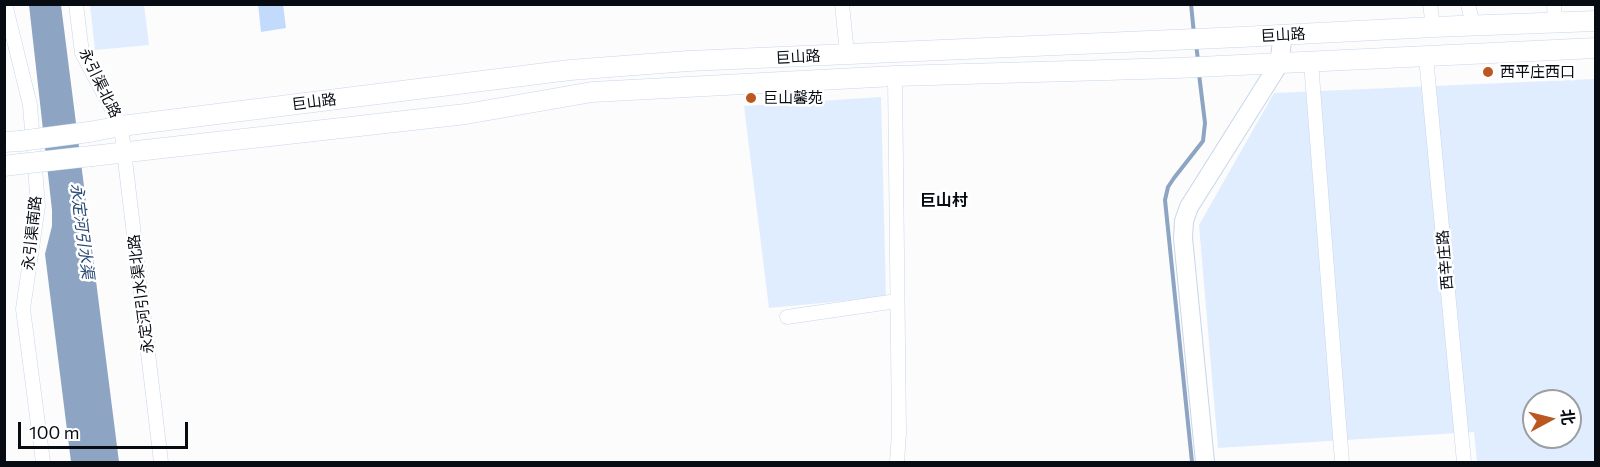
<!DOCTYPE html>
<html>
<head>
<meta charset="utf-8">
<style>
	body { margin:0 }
	#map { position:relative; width:1600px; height:467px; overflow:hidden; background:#fcfcfc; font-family:Commissioner,"Noto Sans SC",sans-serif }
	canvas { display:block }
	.frame { position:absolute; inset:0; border:6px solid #070c13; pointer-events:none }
	.north { position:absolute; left:1522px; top:389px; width:60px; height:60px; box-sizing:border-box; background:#fff; border:2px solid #9c9ea1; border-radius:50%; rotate:83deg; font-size:16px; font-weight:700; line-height:24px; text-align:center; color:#070c13 }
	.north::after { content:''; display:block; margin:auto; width:21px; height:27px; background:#bb5821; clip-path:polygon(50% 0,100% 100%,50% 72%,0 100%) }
	.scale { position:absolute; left:18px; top:422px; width:170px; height:27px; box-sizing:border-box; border:3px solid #070c13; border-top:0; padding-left:8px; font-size:18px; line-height:21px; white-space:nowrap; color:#070c13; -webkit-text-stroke:4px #fff; paint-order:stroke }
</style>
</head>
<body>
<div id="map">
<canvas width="1600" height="467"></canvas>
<div class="frame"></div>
<div class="north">北</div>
<div class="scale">100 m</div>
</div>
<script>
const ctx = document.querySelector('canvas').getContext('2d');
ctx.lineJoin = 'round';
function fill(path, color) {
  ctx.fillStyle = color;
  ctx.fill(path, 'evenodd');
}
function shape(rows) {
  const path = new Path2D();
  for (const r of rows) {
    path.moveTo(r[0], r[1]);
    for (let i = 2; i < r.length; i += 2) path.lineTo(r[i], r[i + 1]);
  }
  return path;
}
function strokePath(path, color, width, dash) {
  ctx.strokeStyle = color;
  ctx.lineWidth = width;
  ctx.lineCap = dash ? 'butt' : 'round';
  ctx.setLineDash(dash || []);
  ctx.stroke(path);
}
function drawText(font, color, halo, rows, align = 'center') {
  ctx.font = font + ' Commissioner,"Noto Sans SC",sans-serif';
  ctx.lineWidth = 5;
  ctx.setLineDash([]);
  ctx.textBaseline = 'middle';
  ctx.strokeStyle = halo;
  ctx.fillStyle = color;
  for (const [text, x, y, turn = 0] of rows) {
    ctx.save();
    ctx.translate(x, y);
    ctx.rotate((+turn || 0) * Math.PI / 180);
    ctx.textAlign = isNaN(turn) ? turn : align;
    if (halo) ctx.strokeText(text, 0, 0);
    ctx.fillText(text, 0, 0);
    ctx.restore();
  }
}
const green = shape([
	[90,5,144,5,149,45,95,50],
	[1595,79,1595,462,1477,462,1474,432,1218,448,1199,225,1274,93],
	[1534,401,1570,401,1570,437,1534,437],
	[881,97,886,297,769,308,744,106]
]);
const water = shape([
	[29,5,61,5,119,462,71,462,45,254,52,226,52,210]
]);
const stream = shape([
	[1191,4,1194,34],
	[1196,44,1198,60],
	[1192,462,1165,200,1168,187,1174,178,1203,141,1205,123,1199,74]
]);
const building = shape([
	[258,4,283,4,286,28,261,32]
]);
const street = shape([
	[5,4,30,105,38,206,23,309,43,462],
	[76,4,82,53,121,126,161,462],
	[842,4,847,54],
	[1430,4,1433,27],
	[1468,4,1473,26],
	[1554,4,1555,23],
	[1426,57,1464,462],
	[1311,62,1342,462],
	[895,76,899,433,897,462],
	[787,317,897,301]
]);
const secondary = shape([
	[1205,462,1183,238,1184,221,1189,207,1279,64,1283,35]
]);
const primary = shape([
	[89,132,121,126,570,70,688,61,1241,37,1433,27,1596,21],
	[4,142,20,141],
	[92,156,466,114,592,92,895,76,1177,68,1596,48],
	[4,166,20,164]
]);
const primaryBridge = shape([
	[20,141,89,132],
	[20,164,92,156]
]);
const markers = [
	[1488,72,6,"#bb5821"],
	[751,98,6,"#bb5821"]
];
const streetNames = [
	["巨山路",1283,35,-3],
	["巨山路",798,57,-3],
	["永引渠北路",100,83,64],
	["巨山路",314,102,-7],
	["永引渠南路",32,233,-84],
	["西辛庄路",1445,260,-95],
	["永定河引水渠北路",141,294,-97]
];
const poiNames = [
	["西平庄西口",1500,72],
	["巨山馨苑",763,98]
];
const neighbourhoodNames = [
	["巨山村",944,201]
];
const waterNames = [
	["永定河引水渠",82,231,83]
];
fill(green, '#e0edff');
fill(water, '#8da4c3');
strokePath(stream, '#8da4c3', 4);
fill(building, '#c2dbfc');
strokePath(street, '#c6d6eb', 15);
strokePath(secondary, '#c6d6eb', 20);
strokePath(primary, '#c6d6eb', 21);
strokePath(street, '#fff', 14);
strokePath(secondary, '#fff', 18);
strokePath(primary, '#fff', 20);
strokePath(primaryBridge, '#c6d6eb', 21, []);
strokePath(primaryBridge, '#fff', 20);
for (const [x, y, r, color] of markers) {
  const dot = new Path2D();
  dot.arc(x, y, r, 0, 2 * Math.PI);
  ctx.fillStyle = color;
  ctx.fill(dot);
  strokePath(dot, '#fff', 2);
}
drawText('15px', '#070c13', '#fff', streetNames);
drawText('15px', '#070c13', '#fff', poiNames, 'left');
drawText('bold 16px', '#070c13', '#fff', neighbourhoodNames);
drawText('italic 16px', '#2a4a76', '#fff', waterNames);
</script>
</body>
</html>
